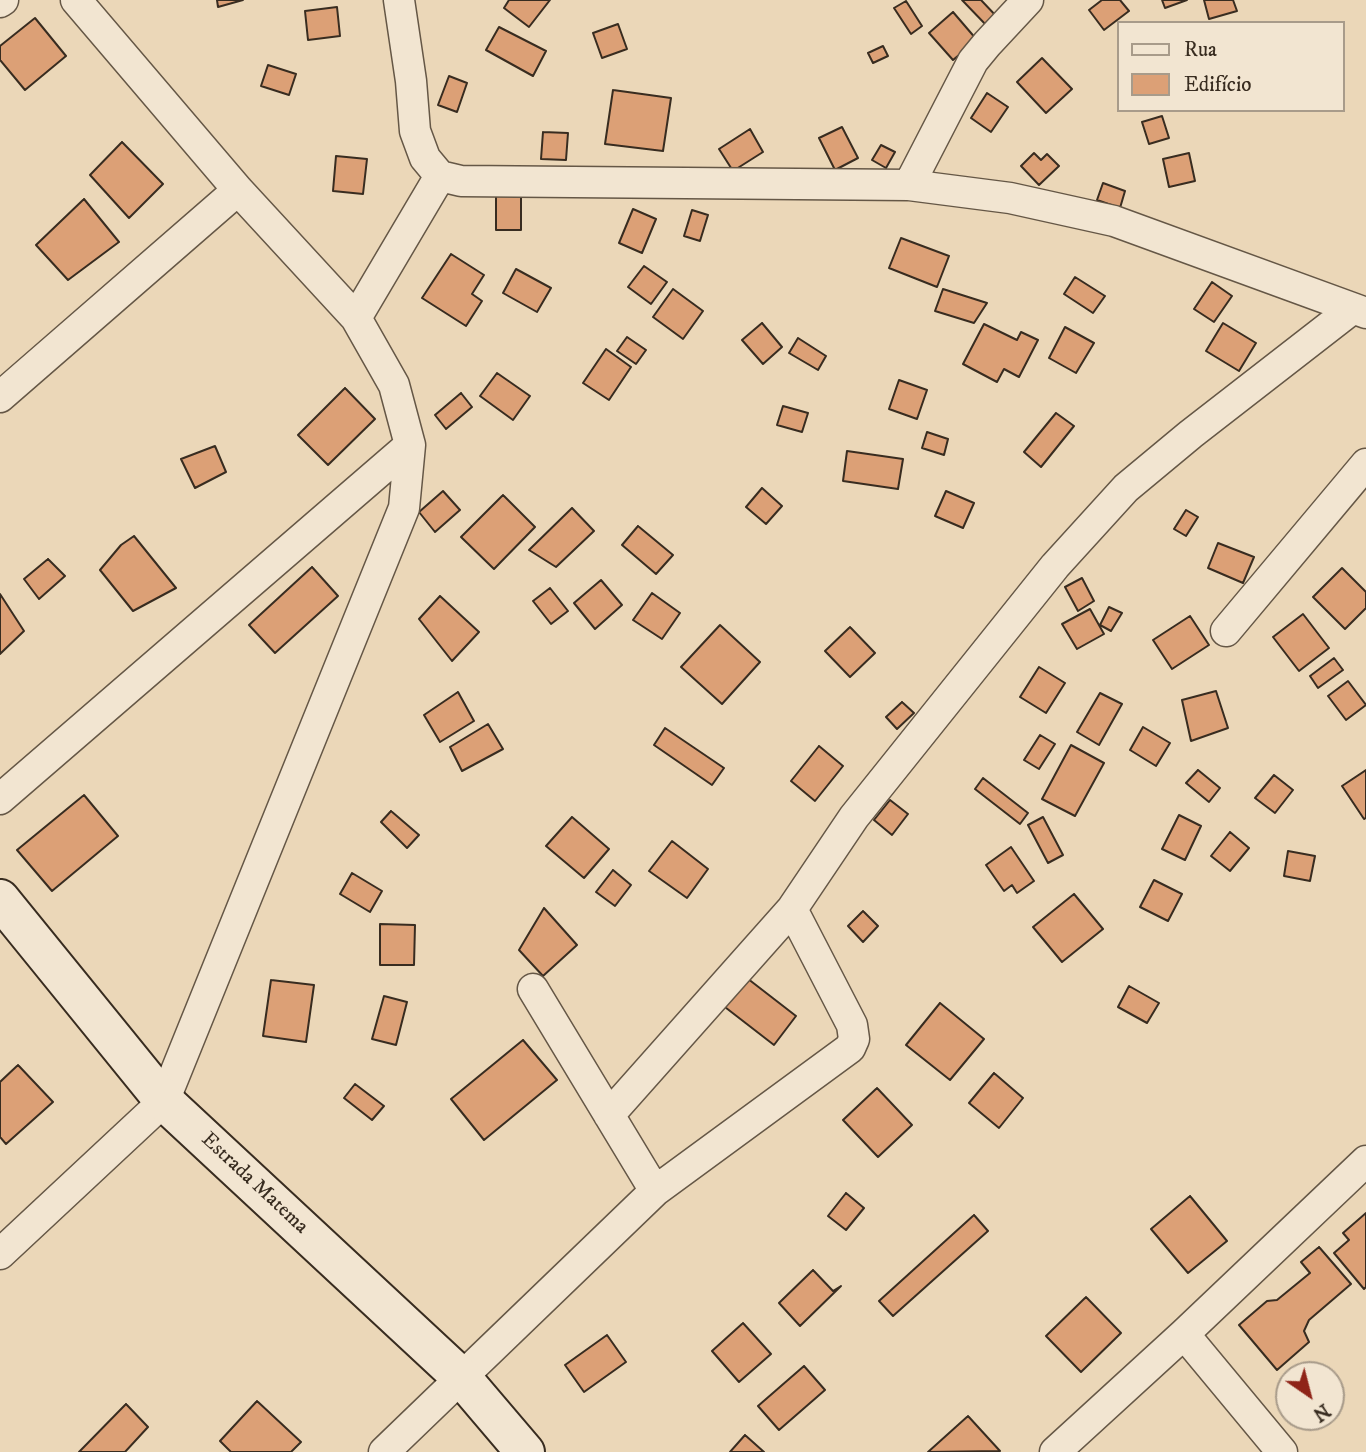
<!DOCTYPE html>
<html>
<head>
<meta charset="utf-8">
<style>
	body { margin:0 }
	#map { position:relative; width:1366px; height:1452px; overflow:hidden; background:#ebd7b8; font-family:"IM FELL DW Pica",serif }
	canvas { display:block }
	.legend { position:absolute; left:1117px; top:21px; width:228px; height:91px; box-sizing:border-box; background:#f2e5d1; border:2px solid #a89b8a; margin:0; padding:9px 12px; list-style:none; font-size:21px; color:#382c20 }
	.legend li { display:flex; align-items:center; gap:14px; height:35px }
	.legend b { width:35px; border:2px solid #a89b8a }
	.north { position:absolute; left:1275px; top:1361px; width:70px; height:70px; box-sizing:border-box; background:#f2e5d1; border:2px solid #a89b8a; border-radius:50%; rotate:145deg; font-size:19px; font-weight:700; line-height:28px; text-align:center; color:#382c20 }
	.north::after { content:''; display:block; margin:auto; width:24px; height:32px; background:#8f2418; clip-path:polygon(50% 0,100% 100%,50% 72%,0 100%) }
</style>
</head>
<body>
<div id="map">
<canvas width="1366" height="1452"></canvas>
<ul class="legend">
<li><b style="height:9px;background:#f2e5d1"></b>Rua</li>
<li><b style="height:19px;background:#dca076"></b>Edifício</li>
</ul>
<div class="north">N</div>
</div>
<script>
const ctx = document.querySelector('canvas').getContext('2d');
ctx.lineJoin = 'round';
function fill(path, color) {
  ctx.fillStyle = color;
  ctx.fill(path, 'evenodd');
}
function shape(rows) {
  const path = new Path2D();
  for (const r of rows) {
    path.moveTo(r[0], r[1]);
    for (let i = 2; i < r.length; i += 2) path.lineTo(r[i], r[i + 1]);
  }
  return path;
}
function strokePath(path, color, width, dash) {
  ctx.strokeStyle = color;
  ctx.lineWidth = width;
  ctx.lineCap = dash ? 'butt' : 'round';
  ctx.setLineDash(dash || []);
  ctx.stroke(path);
}
function drawText(font, color, halo, rows, align = 'center') {
  ctx.font = font + ' "IM FELL DW Pica",serif';
  ctx.lineWidth = 6;
  ctx.setLineDash([]);
  ctx.textBaseline = 'middle';
  ctx.strokeStyle = halo;
  ctx.fillStyle = color;
  for (const [text, x, y, turn = 0] of rows) {
    ctx.save();
    ctx.translate(x, y);
    ctx.rotate((+turn || 0) * Math.PI / 180);
    ctx.textAlign = isNaN(turn) ? turn : align;
    if (halo) ctx.strokeText(text, 0, 0);
    ctx.fillText(text, 0, 0);
    ctx.restore();
  }
}
const building = shape([
	[217,0,243,0,218,7,217,0],
	[509,0,550,0,529,27,504,8,509,0],
	[962,0,981,0,998,18,988,27,962,0],
	[1102,0,1120,0,1129,11,1104,30,1089,10,1102,0],
	[1162,0,1187,0,1165,8,1162,0],
	[1204,0,1233,0,1237,11,1209,19,1204,0],
	[906,1,922,26,911,34,894,8,906,1],
	[337,7,340,36,308,40,305,11,337,7],
	[953,12,977,40,953,60,929,33,953,12],
	[35,18,66,56,25,90,0,60,0,46,35,18],
	[618,24,627,49,602,58,593,33,618,24],
	[499,27,546,51,533,76,486,50,499,27],
	[883,46,888,56,873,63,868,53,883,46],
	[1042,58,1072,89,1046,113,1017,82,1042,58],
	[268,65,296,74,289,95,261,86,268,65],
	[449,76,467,83,457,112,438,105,449,76],
	[613,90,671,98,663,151,605,144,613,90],
	[987,93,1008,107,991,132,971,118,987,93],
	[1162,116,1169,138,1149,144,1142,122,1162,116],
	[842,127,858,158,835,170,819,138,842,127],
	[750,129,763,152,733,171,719,149,750,129],
	[543,132,568,133,566,160,541,159,543,132],
	[122,142,163,184,129,218,90,175,122,142],
	[881,145,895,152,886,168,872,160,881,145],
	[1034,153,1041,160,1047,154,1059,166,1039,185,1021,166,1034,153],
	[1189,153,1195,181,1169,187,1163,159,1189,153],
	[336,156,367,159,363,194,333,191,336,156],
	[1103,183,1125,191,1120,208,1097,200,1103,183],
	[496,194,521,194,521,230,496,230,496,194],
	[84,199,119,242,68,280,36,245,84,199],
	[633,209,656,219,642,253,619,243,633,209],
	[692,210,708,215,700,241,684,236,692,210],
	[901,238,949,256,937,287,889,268,901,238],
	[451,254,484,275,472,294,482,301,466,326,422,298,451,254],
	[644,266,667,282,651,304,628,287,644,266],
	[516,269,551,288,537,312,503,293,516,269],
	[1075,277,1105,296,1093,313,1064,294,1075,277],
	[1212,282,1232,296,1214,322,1194,309,1212,282],
	[673,289,703,311,683,339,653,317,673,289],
	[943,289,987,303,974,323,935,311,943,289],
	[762,323,782,347,763,364,742,340,762,323],
	[1223,323,1256,343,1239,371,1206,351,1223,323],
	[984,324,1017,340,1021,332,1038,340,1019,377,1004,369,997,382,963,364,984,324],
	[1065,327,1094,343,1076,373,1049,358,1065,327],
	[627,337,646,350,636,364,617,351,627,337],
	[798,338,826,356,818,370,789,353,798,338],
	[606,349,631,367,609,400,583,383,606,349],
	[497,373,530,396,513,420,480,396,497,373],
	[899,380,927,390,917,419,889,409,899,380],
	[345,388,375,419,328,465,298,435,345,388],
	[461,393,472,407,446,429,435,415,461,393],
	[783,406,808,413,802,432,777,425,783,406],
	[1056,413,1074,426,1041,467,1024,452,1056,413],
	[927,432,948,439,944,455,922,448,927,432],
	[215,446,226,472,195,488,181,459,215,446],
	[847,451,903,459,898,489,843,481,847,451],
	[762,488,782,506,766,524,746,507,762,488],
	[443,491,460,510,435,532,419,512,443,491],
	[946,491,974,503,963,528,935,516,946,491],
	[503,495,535,527,494,569,461,537,503,495],
	[572,508,594,531,556,567,529,550,572,508],
	[1186,510,1198,517,1186,536,1174,529,1186,510],
	[638,526,673,555,656,574,622,545,638,526],
	[134,536,176,588,133,611,100,570,121,545,134,536],
	[1218,543,1254,557,1243,583,1208,568,1218,543],
	[48,559,65,576,39,599,24,579,48,559],
	[312,567,338,596,275,653,249,625,312,567],
	[1342,568,1366,592,1366,608,1345,629,1313,597,1342,568],
	[1082,578,1094,601,1078,611,1065,587,1082,578],
	[601,580,622,605,595,629,574,603,601,580],
	[550,588,568,611,551,624,533,601,550,588],
	[652,593,680,613,662,639,633,620,652,593],
	[0,594,24,631,0,654,0,594],
	[440,596,479,632,452,661,419,619,440,596],
	[1109,607,1122,613,1111,631,1100,625,1109,607],
	[1090,609,1104,634,1077,649,1062,624,1090,609],
	[1303,614,1329,648,1299,671,1273,637,1303,614],
	[1190,616,1209,645,1172,669,1153,640,1190,616],
	[720,625,760,662,722,704,681,667,720,625],
	[850,627,875,653,850,677,825,651,850,627],
	[1334,658,1343,670,1318,688,1310,676,1334,658],
	[1039,667,1065,683,1046,713,1020,697,1039,667],
	[1348,681,1366,705,1346,720,1328,696,1348,681],
	[1216,691,1228,728,1191,741,1182,700,1216,691],
	[458,692,474,721,440,742,424,715,458,692],
	[1100,693,1122,704,1099,745,1077,732,1100,693],
	[902,702,914,713,897,729,886,717,902,702],
	[488,724,503,749,462,771,450,747,488,724],
	[1143,727,1170,743,1156,766,1130,750,1143,727],
	[665,728,724,768,712,785,654,745,665,728],
	[1040,735,1055,744,1039,769,1024,760,1040,735],
	[1071,745,1104,763,1075,816,1042,799,1071,745],
	[819,746,843,766,815,801,791,781,819,746],
	[1198,770,1220,788,1209,802,1186,783,1198,770],
	[1366,770,1366,818,1364,819,1342,786,1366,770],
	[1274,775,1293,790,1275,813,1255,798,1274,775],
	[983,778,1028,813,1020,824,975,789,983,778],
	[84,795,118,836,52,891,17,850,84,795],
	[890,800,908,814,892,835,874,820,890,800],
	[391,811,419,835,407,848,381,822,391,811],
	[1179,815,1201,826,1185,860,1162,849,1179,815],
	[572,817,609,849,584,878,546,846,572,817],
	[1043,817,1063,855,1048,863,1028,825,1043,817],
	[1230,832,1249,848,1230,871,1211,856,1230,832],
	[672,841,708,869,687,898,649,871,672,841],
	[1011,847,1034,881,1017,893,1012,885,1004,891,986,865,1011,847],
	[1288,851,1315,856,1310,881,1284,876,1288,851],
	[613,870,631,885,615,906,596,892,613,870],
	[352,873,382,891,370,912,340,894,352,873],
	[1154,880,1182,894,1168,921,1140,907,1154,880],
	[1074,894,1103,929,1062,962,1033,927,1074,894],
	[544,908,577,945,543,976,519,950,544,908],
	[863,911,878,926,863,942,848,926,863,911],
	[380,924,415,925,414,965,380,965,380,924],
	[743,975,796,1016,774,1045,721,1004,743,975],
	[271,980,314,985,306,1042,263,1036,271,980],
	[1129,986,1159,1003,1147,1023,1118,1007,1129,986],
	[384,996,407,1002,396,1045,372,1039,384,996],
	[940,1003,984,1039,950,1080,906,1045,940,1003],
	[523,1040,557,1080,484,1140,451,1099,523,1040],
	[18,1065,53,1102,6,1144,0,1137,0,1082,18,1065],
	[994,1073,1023,1098,999,1128,969,1103,994,1073],
	[355,1084,384,1106,372,1120,344,1098,355,1084],
	[877,1088,912,1125,878,1157,843,1120,877,1088],
	[846,1193,864,1208,846,1230,828,1216,846,1193],
	[1190,1196,1227,1241,1188,1273,1151,1229,1190,1196],
	[1366,1213,1366,1287,1364,1289,1334,1253,1349,1240,1343,1233,1366,1213],
	[974,1215,988,1231,893,1316,879,1301,974,1215],
	[1319,1247,1351,1284,1309,1320,1304,1331,1309,1342,1277,1370,1239,1325,1267,1301,1277,1300,1310,1273,1301,1262,1319,1247],
	[813,1270,833,1291,841,1286,800,1326,779,1303,813,1270],
	[1086,1297,1121,1333,1081,1372,1046,1336,1086,1297],
	[743,1323,771,1354,739,1382,712,1351,743,1323],
	[607,1335,626,1362,584,1392,565,1365,607,1335],
	[804,1366,825,1390,779,1430,758,1406,804,1366],
	[257,1401,301,1442,291,1452,231,1452,220,1441,257,1401],
	[126,1404,148,1427,125,1452,79,1452,126,1404],
	[968,1416,1000,1451,928,1452,968,1416],
	[745,1435,764,1452,730,1452,745,1435]
]);
const street = shape([
	[399,0,411,81,415,131,425,158,440,176],
	[0,2,3,0],
	[909,185,973,61,987,44,1028,0],
	[356,318,440,176,461,181,909,185,1010,198,1114,221,1366,313],
	[0,397,238,190],
	[1226,631,1366,464],
	[0,799,410,445],
	[533,989,655,1191],
	[609,1115,792,909,854,817,1055,566,1126,488,1191,434,1352,309],
	[0,1254,164,1101,404,508,410,445,394,385,356,318,238,190,76,0],
	[1184,1334,1282,1452],
	[384,1452,655,1191,850,1048,854,1039,852,1025,792,909],
	[1055,1452,1184,1334,1366,1161]
]);
const secondary = shape([
	[0,899,164,1101,462,1378,525,1452]
]);
const streetNames = [
	["Estrada Matema",254,1184,43]
];
fill(building, '#dca076');
strokePath(building, '#382c20', 2);
strokePath(street, '#655746', 33);
strokePath(secondary, '#382c20', 42);
strokePath(street, '#f2e5d1', 30);
strokePath(secondary, '#f2e5d1', 38);
drawText('21px', '#382c20', '#f2e5d1', streetNames);
</script>
</body>
</html>
